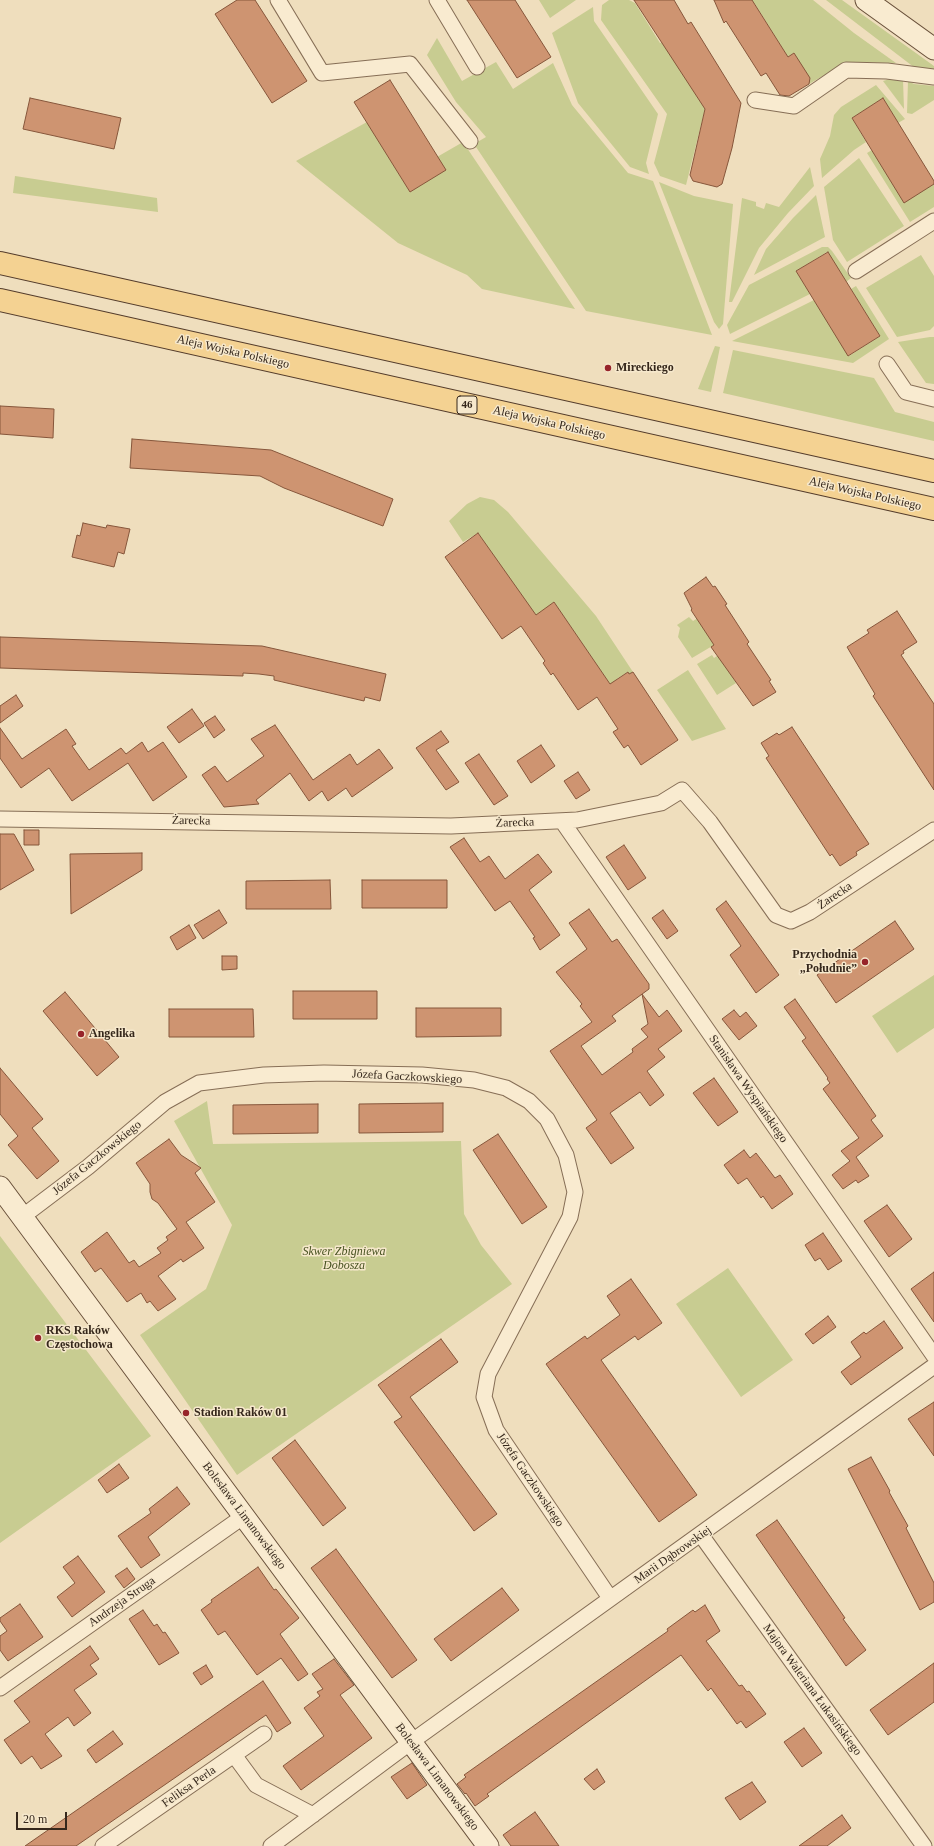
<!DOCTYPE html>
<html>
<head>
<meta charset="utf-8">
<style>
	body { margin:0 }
	#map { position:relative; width:934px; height:1846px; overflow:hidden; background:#efdebd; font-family:"Times New Roman",serif }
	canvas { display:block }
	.scale { position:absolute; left:16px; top:1812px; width:51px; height:18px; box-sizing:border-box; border:2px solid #35271b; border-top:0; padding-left:5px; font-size:12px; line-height:14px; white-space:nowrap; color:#35271b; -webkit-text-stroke:3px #f6e8cc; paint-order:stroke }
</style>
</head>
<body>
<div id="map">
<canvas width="934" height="1846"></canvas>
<div class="scale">20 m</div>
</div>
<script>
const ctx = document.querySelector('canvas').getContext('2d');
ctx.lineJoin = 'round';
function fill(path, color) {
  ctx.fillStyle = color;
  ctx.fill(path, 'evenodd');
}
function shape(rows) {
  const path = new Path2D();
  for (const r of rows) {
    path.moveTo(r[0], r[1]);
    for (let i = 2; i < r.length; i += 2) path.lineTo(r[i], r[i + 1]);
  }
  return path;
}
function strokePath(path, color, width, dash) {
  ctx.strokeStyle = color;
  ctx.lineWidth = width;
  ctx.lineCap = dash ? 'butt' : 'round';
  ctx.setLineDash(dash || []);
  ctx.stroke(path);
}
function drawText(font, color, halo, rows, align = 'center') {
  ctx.font = font + ' "Times New Roman",serif';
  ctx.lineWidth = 3;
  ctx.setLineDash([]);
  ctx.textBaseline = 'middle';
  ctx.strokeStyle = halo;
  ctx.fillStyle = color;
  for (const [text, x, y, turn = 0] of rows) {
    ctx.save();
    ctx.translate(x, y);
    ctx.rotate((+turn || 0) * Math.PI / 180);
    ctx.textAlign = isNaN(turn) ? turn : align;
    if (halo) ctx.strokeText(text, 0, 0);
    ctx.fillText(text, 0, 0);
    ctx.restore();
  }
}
const green = shape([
	[539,0,576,0,550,18],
	[609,0,629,0,635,3,660,43,663,42,705,109,686,185,660,176,654,163,667,114,601,20,602,5],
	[749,0,813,0,854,33,896,63,847,62,809,84,794,53,788,57,755,4,752,5],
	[826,0,842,0,934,66,934,71,919,71],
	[593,7,594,21,658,114,646,163,649,174,630,167,578,103,552,33],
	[437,38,462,81,496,62,513,89,553,63,572,105,628,173,653,181,712,335,586,311,474,144,486,137,456,102,427,55],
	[893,78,903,80,904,109,883,81],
	[908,81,914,84,934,86,934,100,912,114,907,113],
	[876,85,905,119,898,123,883,98,852,118,866,142,854,150,822,178,820,159,830,136,834,115,841,107],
	[367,122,410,192,445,170,437,157,463,142,575,309,482,289,467,275,398,243,296,161],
	[872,150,904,202,934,184,934,207,910,222,867,153],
	[859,158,904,226,847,262,833,240,824,187],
	[810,167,814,186,788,213,759,248,732,302,729,302,742,198,756,202,756,206,764,209,766,203,779,207],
	[15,176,157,198,158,212,13,193],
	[659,182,694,196,733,204,723,324,719,329,714,322],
	[816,195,825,237,754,275,766,249,793,218],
	[822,247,828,247,832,251,851,278,846,282,827,252,796,271,810,294,730,334,727,325,749,285],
	[921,255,934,276,934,326,930,330,897,337,866,288],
	[856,286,889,339,853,363,732,341,814,300,849,356,880,336,851,289],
	[930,337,934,337,934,384,926,383,898,342],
	[715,346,720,347,711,392,698,389],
	[733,350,874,378,895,412,934,422,934,441,723,393],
	[480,497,494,500,508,512,596,616,633,672,629,674,628,672,618,678,612,687,554,602,536,616,478,533,463,542,449,521,467,504],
	[689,617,693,621,698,618,714,645,692,658,678,637,680,628,677,625],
	[720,654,736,683,717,695,697,664,712,655,714,658],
	[688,670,726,729,692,741,657,690],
	[934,975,934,1028,897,1053,872,1016],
	[207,1101,213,1144,461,1141,464,1214,481,1245,512,1284,237,1475,140,1335,206,1289,232,1225,174,1121],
	[0,1236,151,1436,0,1543],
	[728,1268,793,1360,741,1397,676,1304]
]);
const building = shape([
	[237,0,255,0,307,81,272,103,215,14,237,0],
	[467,0,515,0,551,57,517,78,467,0],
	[634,0,674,0,688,24,691,22,741,103,732,148,722,184,717,187,693,181,690,175,705,109,634,0],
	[714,0,752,0,788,57,794,53,810,78,809,84,789,96,780,95,766,73,761,76,726,21,724,23,714,0],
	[390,80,446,170,410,192,354,102,390,80],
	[30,98,121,118,114,149,23,129,30,98],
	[883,98,934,181,934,184,904,203,852,118,883,98],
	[828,252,880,336,848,356,796,271,828,252],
	[0,406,54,409,53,438,0,434,0,406],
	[132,439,271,450,393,499,383,526,284,488,260,476,130,468,132,439],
	[83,523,106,528,107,525,130,529,124,554,118,552,114,567,72,557,77,535,80,536,83,523],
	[478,533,536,615,554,602,610,684,628,672,629,674,633,672,678,740,641,765,628,745,624,748,613,732,618,729,597,697,578,710,553,673,551,675,543,663,545,661,521,626,502,639,445,557,478,533],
	[706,577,713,587,715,586,727,604,725,605,749,642,747,644,771,680,769,681,776,692,753,706,711,647,714,645,691,610,692,609,684,593,706,577],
	[897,611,917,642,903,651,904,653,901,655,934,704,934,790,873,696,875,694,847,647,869,633,867,630,897,611],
	[0,637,262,646,386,674,380,701,365,697,364,701,274,680,274,676,259,674,243,673,243,676,0,668,0,637],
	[16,695,23,706,0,723,0,706,16,695],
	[192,709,204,726,179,743,167,727,192,709],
	[215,716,225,730,214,738,204,723,215,716],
	[275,725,313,780,350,754,357,765,379,749,393,768,352,797,346,788,328,801,322,791,309,801,290,773,256,800,259,804,224,807,202,775,215,766,227,782,264,756,251,739,275,725],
	[792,727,869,844,856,852,857,855,840,866,832,854,830,856,766,758,769,756,761,743,777,733,779,735,792,727],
	[0,728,22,759,66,729,76,744,72,746,89,770,121,748,126,754,142,742,148,752,163,742,187,777,153,801,128,763,72,801,49,768,21,788,0,758,0,728],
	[441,731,449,742,436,750,459,782,446,790,416,748,441,731],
	[541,745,555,766,531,783,517,761,541,745],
	[479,754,508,796,494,805,465,763,479,754],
	[578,772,590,790,576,799,564,781,578,772],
	[24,830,39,830,39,845,24,845,24,830],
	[0,834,14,834,34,870,0,890,0,834],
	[464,838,480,862,489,856,505,879,538,854,552,872,529,890,560,935,540,950,533,938,535,937,510,901,495,911,450,847,464,838],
	[624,845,646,878,628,890,606,857,624,845],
	[142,853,142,870,71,914,70,854,142,853],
	[330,880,331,909,246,909,246,881,330,880],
	[362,880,447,880,447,908,362,908,362,880],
	[726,901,779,975,756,993,730,955,741,946,716,909,726,901],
	[589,909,612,942,617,939,649,984,649,989,612,1016,616,1021,581,1046,602,1075,633,1052,632,1049,648,1037,641,1029,648,1024,642,994,659,1017,667,1010,682,1031,658,1049,665,1057,647,1071,664,1095,650,1106,640,1092,610,1113,634,1148,611,1164,586,1128,597,1120,550,1051,592,1022,580,1006,582,1004,556,972,587,949,569,923,589,909],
	[219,910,227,923,203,939,194,925,219,910],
	[663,910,678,931,667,939,652,918,663,910],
	[895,921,914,949,836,1003,817,975,895,921],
	[189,925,196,938,177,950,170,937,189,925],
	[222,956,237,956,237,969,222,970,222,956],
	[293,991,377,991,377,1019,293,1019,293,991],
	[65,992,119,1057,97,1076,43,1011,65,992],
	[795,999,876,1116,871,1120,883,1136,856,1157,869,1176,858,1183,856,1180,843,1189,832,1175,850,1161,841,1151,859,1138,823,1089,830,1083,827,1079,828,1078,802,1041,806,1038,784,1007,795,999],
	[416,1008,501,1008,501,1036,416,1037,416,1008],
	[169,1009,253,1009,254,1037,169,1037,169,1009],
	[734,1010,740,1017,746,1012,757,1026,739,1040,722,1019,734,1010],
	[0,1068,43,1119,32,1128,59,1161,37,1179,8,1145,18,1136,0,1114,0,1068],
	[714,1078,738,1112,718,1126,693,1093,714,1078],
	[443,1103,443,1132,359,1133,359,1104,443,1103],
	[318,1104,318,1133,233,1134,233,1105,318,1104],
	[498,1134,547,1207,522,1224,473,1150,498,1134],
	[169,1139,181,1155,201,1168,195,1173,215,1202,186,1222,204,1248,183,1262,181,1259,158,1276,176,1299,158,1311,150,1301,147,1303,141,1293,127,1302,101,1268,95,1272,81,1252,107,1232,129,1263,134,1260,139,1267,161,1253,157,1248,168,1240,166,1237,177,1229,158,1203,152,1199,150,1192,150,1184,136,1163,169,1139],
	[744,1150,750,1158,756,1153,775,1178,780,1175,793,1194,772,1209,763,1196,761,1198,747,1178,738,1184,724,1165,744,1150],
	[887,1205,912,1239,889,1257,864,1221,887,1205],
	[823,1233,842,1261,828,1270,820,1258,815,1261,805,1245,823,1233],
	[934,1272,934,1322,911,1289,934,1272],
	[631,1279,662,1323,638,1340,635,1336,601,1360,697,1495,659,1522,546,1364,585,1336,587,1339,620,1315,607,1296,631,1279],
	[828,1316,836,1327,813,1344,805,1334,828,1316],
	[884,1321,903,1348,851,1385,841,1372,861,1357,851,1342,864,1332,866,1334,884,1321],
	[441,1339,458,1362,410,1397,497,1514,474,1531,394,1422,402,1417,378,1385,441,1339],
	[934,1402,934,1456,908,1419,934,1402],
	[295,1440,346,1508,323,1526,272,1458,295,1440],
	[871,1457,890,1491,889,1492,908,1526,906,1528,934,1583,934,1602,920,1610,848,1469,871,1457],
	[119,1464,129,1478,107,1493,98,1480,119,1464],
	[177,1487,190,1504,148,1537,160,1555,141,1568,118,1536,151,1513,149,1509,177,1487],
	[777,1520,845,1618,843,1619,866,1650,846,1666,756,1535,777,1520],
	[336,1549,417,1660,392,1678,311,1568,336,1549],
	[78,1556,105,1592,72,1617,57,1597,75,1583,63,1567,78,1556],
	[258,1567,274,1590,276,1589,299,1618,280,1634,308,1674,298,1681,281,1658,257,1675,225,1631,218,1635,201,1610,212,1602,211,1600,258,1567],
	[127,1568,135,1579,124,1588,115,1576,127,1568],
	[502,1588,519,1610,451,1661,434,1639,502,1588],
	[20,1604,43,1637,8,1661,0,1650,0,1636,7,1631,0,1621,0,1618,20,1604],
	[705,1605,720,1631,706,1641,739,1686,742,1685,747,1692,749,1691,766,1714,746,1728,741,1721,737,1724,711,1688,708,1691,681,1655,487,1794,489,1796,475,1806,466,1793,465,1794,457,1784,466,1777,464,1775,668,1631,667,1629,693,1610,695,1612,705,1605],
	[143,1610,154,1626,157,1624,163,1633,165,1632,179,1653,159,1665,129,1619,143,1610],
	[90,1646,99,1659,90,1665,97,1674,74,1690,91,1713,74,1726,68,1717,45,1734,62,1756,41,1769,32,1756,21,1764,4,1740,30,1722,14,1701,90,1646],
	[334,1659,354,1685,340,1695,372,1738,301,1790,283,1766,324,1736,304,1708,320,1696,317,1692,323,1689,312,1674,334,1659],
	[934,1663,934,1702,888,1735,870,1710,934,1663],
	[206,1665,213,1677,201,1685,193,1673,206,1665],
	[263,1681,291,1723,277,1732,266,1715,76,1846,25,1846,263,1681],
	[804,1728,822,1753,802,1767,784,1742,804,1728],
	[113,1731,123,1744,96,1763,87,1750,113,1731],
	[412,1763,427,1785,407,1799,391,1777,412,1763],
	[597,1769,605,1782,594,1790,584,1779,597,1769],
	[752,1782,766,1802,740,1820,725,1798,752,1782],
	[535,1812,559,1846,511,1846,503,1835,535,1812],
	[842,1815,851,1828,827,1846,799,1846,842,1815]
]);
const street = shape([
	[278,0,322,73,410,64,470,141],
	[437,0,477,67],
	[755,100,794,106,846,70,887,71,934,77],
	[856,271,934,221],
	[887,364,906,392,934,399],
	[0,819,451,826,577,820,661,803,682,790,710,822,776,915,791,921,810,912,934,830],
	[562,821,934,1356],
	[22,1217,88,1167,165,1102,199,1083,264,1075,324,1073,422,1075,474,1080,506,1088,529,1101,547,1119,566,1155,575,1192,570,1217,488,1374,484,1397,496,1430,610,1598],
	[701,1535,924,1846],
	[0,1688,244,1516],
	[234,1755,256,1785,313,1815],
	[103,1846,264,1734],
	[271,1846,411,1742,934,1366]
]);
const secondary = shape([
	[866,0,934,49],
	[0,1187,488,1846]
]);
const primary = shape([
	[0,263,934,471],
	[0,300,934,509]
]);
const markers = [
	[608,368,4,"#97242a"],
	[865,962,4,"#97242a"],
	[81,1034,4,"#97242a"],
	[38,1338,4,"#97242a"],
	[186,1413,4,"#97242a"]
];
const shields = [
	[467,405,20]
];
const shieldNames = [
	["46",467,405]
];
const streetNames = [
	["Aleja Wojska Polskiego",233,352,13],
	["Aleja Wojska Polskiego",549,423,13],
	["Aleja Wojska Polskiego",865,494,13],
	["Żarecka",191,821,1],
	["Żarecka",515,823,-2],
	["Żarecka",835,896,-34],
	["Józefa Gaczkowskiego",407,1077,3],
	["Stanisława Wyspiańskiego",748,1089,55],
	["Józefa Gaczkowskiego",97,1158,-39],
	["Józefa Gaczkowskiego",530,1480,56],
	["Bolesława Limanowskiego",244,1516,53],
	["Marii Dąbrowskiej",673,1555,-35],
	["Andrzeja Struga",122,1602,-35],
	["Majora Waleriana Łukasińskiego",812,1690,54],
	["Bolesława Limanowskiego",437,1777,53],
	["Feliksa Perla",189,1787,-35]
];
const poiNames = [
	["Mireckiego",616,368],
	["Przychodnia",857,955,"right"],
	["„Południe”",857,969,"right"],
	["Angelika",89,1034],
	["RKS Raków",46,1331],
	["Częstochowa",46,1345],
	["Stadion Raków 01",194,1413]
];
const parkNames = [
	["Skwer Zbigniewa",344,1252],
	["Dobosza",344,1266]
];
fill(green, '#c8cc91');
fill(building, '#ce9471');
strokePath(building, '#86563b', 1);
strokePath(street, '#866e56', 17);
strokePath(secondary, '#684f39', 23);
strokePath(primary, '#543c2b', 24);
strokePath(street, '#f9ebd0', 15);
strokePath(secondary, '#f9ebd0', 21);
strokePath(primary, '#f4d292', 22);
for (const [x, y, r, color] of markers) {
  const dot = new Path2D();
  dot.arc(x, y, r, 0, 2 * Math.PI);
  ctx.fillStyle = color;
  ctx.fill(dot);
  strokePath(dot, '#f6e8cc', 1.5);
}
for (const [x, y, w] of shields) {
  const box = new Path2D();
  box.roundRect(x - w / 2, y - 9, w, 18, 3);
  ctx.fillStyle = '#f6e8cc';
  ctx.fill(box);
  strokePath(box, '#35271b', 1);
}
drawText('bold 11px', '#35271b', null, shieldNames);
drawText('12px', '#35271b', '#f6e8cc', streetNames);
drawText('bold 12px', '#35271b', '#f6e8cc', poiNames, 'left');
drawText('italic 12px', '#485221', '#f6e8cc', parkNames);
</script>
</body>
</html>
